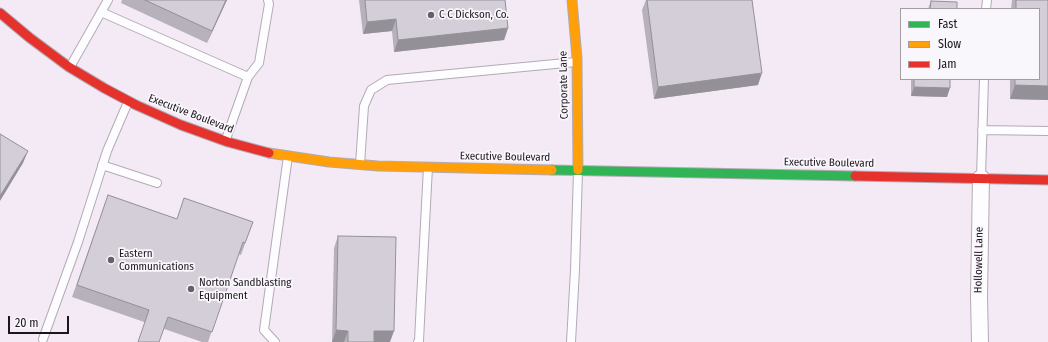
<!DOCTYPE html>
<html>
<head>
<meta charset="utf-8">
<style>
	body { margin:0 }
	#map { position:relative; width:1048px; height:342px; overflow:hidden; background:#f3eaf6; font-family:"Fira Sans Condensed",sans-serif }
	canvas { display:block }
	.legend { position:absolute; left:900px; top:8px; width:140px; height:72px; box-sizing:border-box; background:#faf7fc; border:1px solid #a19da3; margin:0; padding:5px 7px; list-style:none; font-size:12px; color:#1b151d }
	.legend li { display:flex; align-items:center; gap:8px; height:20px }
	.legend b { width:20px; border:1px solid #a19da3 }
	.scale { position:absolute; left:8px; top:316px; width:61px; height:18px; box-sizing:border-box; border:2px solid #1b151d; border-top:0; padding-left:5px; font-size:12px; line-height:14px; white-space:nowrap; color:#1b151d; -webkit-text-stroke:3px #faf7fc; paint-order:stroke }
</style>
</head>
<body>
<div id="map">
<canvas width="1048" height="342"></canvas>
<ul class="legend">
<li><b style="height:5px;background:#30b455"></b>Fast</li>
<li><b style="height:5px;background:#ff9f0a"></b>Slow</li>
<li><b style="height:5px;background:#e5322d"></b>Jam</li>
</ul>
<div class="scale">20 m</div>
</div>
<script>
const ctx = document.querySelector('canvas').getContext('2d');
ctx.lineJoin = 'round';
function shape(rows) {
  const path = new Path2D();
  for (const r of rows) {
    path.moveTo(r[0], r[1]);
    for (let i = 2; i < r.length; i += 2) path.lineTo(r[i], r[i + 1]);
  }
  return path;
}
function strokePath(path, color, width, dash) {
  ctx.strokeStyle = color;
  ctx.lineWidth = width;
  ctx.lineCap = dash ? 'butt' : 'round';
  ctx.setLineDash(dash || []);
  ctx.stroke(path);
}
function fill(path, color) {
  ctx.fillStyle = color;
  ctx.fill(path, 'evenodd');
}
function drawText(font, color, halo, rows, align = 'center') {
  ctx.font = font + ' "Fira Sans Condensed",sans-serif';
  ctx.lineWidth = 3.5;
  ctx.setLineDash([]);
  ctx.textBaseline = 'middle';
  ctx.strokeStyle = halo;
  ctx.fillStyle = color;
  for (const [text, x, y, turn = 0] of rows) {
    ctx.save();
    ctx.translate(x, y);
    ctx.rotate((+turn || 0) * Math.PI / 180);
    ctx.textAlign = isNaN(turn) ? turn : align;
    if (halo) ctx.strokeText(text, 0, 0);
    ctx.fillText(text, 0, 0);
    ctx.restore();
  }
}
const lane = shape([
	[986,9,987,0],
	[101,12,248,77,226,139],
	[70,67,108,0],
	[248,77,259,63,269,4,268,0],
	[982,130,1048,131],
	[360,164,364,106,371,90,387,80,576,62],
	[102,165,157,183],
	[981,177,984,79],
	[43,339,78,242,107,151,128,102],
	[275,342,264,330,288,156],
	[418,342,419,341,421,300,428,167],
	[571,342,575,270,578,171]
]);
const street = shape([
	[980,342,979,297,981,178]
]);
const fast = shape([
	[552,170,855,176]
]);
const slow = shape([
	[572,0,577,58,578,170],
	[269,153,329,162,378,166,552,170]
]);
const jam = shape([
	[0,13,30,38,69,67,104,88,136,105,181,125,228,142,269,153],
	[855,176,1048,180]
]);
const wall = shape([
	[122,0,227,0,207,43,121,3],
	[359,0,505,0,508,28,504,40,394,52,392,31,363,34],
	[646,0,752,0,758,85,654,99,642,10],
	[1012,0,1048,0,1048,100,1010,99,1010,79,1039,79,1039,9,1011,9],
	[931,1,957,9,928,9],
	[911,79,952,79,951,80,950,80,947,97,911,96],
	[108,195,177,219,184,198,253,222,241,255,238,254,208,342,202,342,72,297],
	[338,236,390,342,332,342,334,248]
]);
const shadedWall = shape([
	[226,0,227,0,207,43,212,31],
	[396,19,392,31,363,34,367,22],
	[508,28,504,40,394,52,398,40],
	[762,73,758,85,654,99,658,87],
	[1015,85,1048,86,1048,100,1010,99],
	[914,87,950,88,947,97,911,96],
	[28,151,23,163,0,201,0,196],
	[336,330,348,331,344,342,332,342],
	[374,331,394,331,390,342,370,342]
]);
const building = shape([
	[145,0,226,0,212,31,145,0],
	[365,0,505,0,508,28,398,40,396,19,367,22,365,0],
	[647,0,752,0,762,73,658,87,647,0],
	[1016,0,1048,0,1048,86,1015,85,1015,79,1039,79,1039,9,1016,9,1016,0],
	[931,1,957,2,957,9,930,9,931,1],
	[914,79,950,79,950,88,914,87,914,79],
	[0,134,28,151,0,196,0,134],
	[108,195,177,219,184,198,253,222,245,243,243,242,212,332,168,317,159,342,138,342,149,310,77,285,108,195],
	[338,236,396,237,394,331,374,331,374,342,348,342,348,331,336,330,338,236]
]);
const markers = [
	[431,15,4,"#676069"],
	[111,260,4,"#676069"],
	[191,289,4,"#676069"]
];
const poiNames = [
	["C C Dickson, Co.",439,15],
	["Eastern",119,254],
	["Communications",119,267],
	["Norton Sandblasting",199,283],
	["Equipment",199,296]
];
const streetNames = [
	["Corporate Lane",564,85,-91],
	["Executive Boulevard",191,114,21],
	["Executive Boulevard",505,157,1],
	["Executive Boulevard",829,163,1],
	["Hollowell Lane",979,260,-89]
];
strokePath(lane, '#b2abb5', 10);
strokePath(street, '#b2abb5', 18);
strokePath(fast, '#b2abb5', 11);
strokePath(slow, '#b2abb5', 11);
strokePath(jam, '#b2abb5', 11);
strokePath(lane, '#fdfcfe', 8);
strokePath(street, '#fdfcfe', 16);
strokePath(fast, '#30b455', 9);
strokePath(slow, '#ff9f0a', 9);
strokePath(jam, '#e5322d', 9);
fill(wall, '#b6b1bb');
fill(shadedWall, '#949098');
fill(building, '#d4ced9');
strokePath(building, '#949098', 1);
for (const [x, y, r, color] of markers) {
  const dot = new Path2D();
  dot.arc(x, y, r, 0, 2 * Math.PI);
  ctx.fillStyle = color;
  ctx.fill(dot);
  strokePath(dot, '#faf7fc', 1.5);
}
drawText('11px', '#1b151d', '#faf7fc', poiNames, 'left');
drawText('11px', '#1b151d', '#faf7fc', streetNames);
</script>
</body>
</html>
